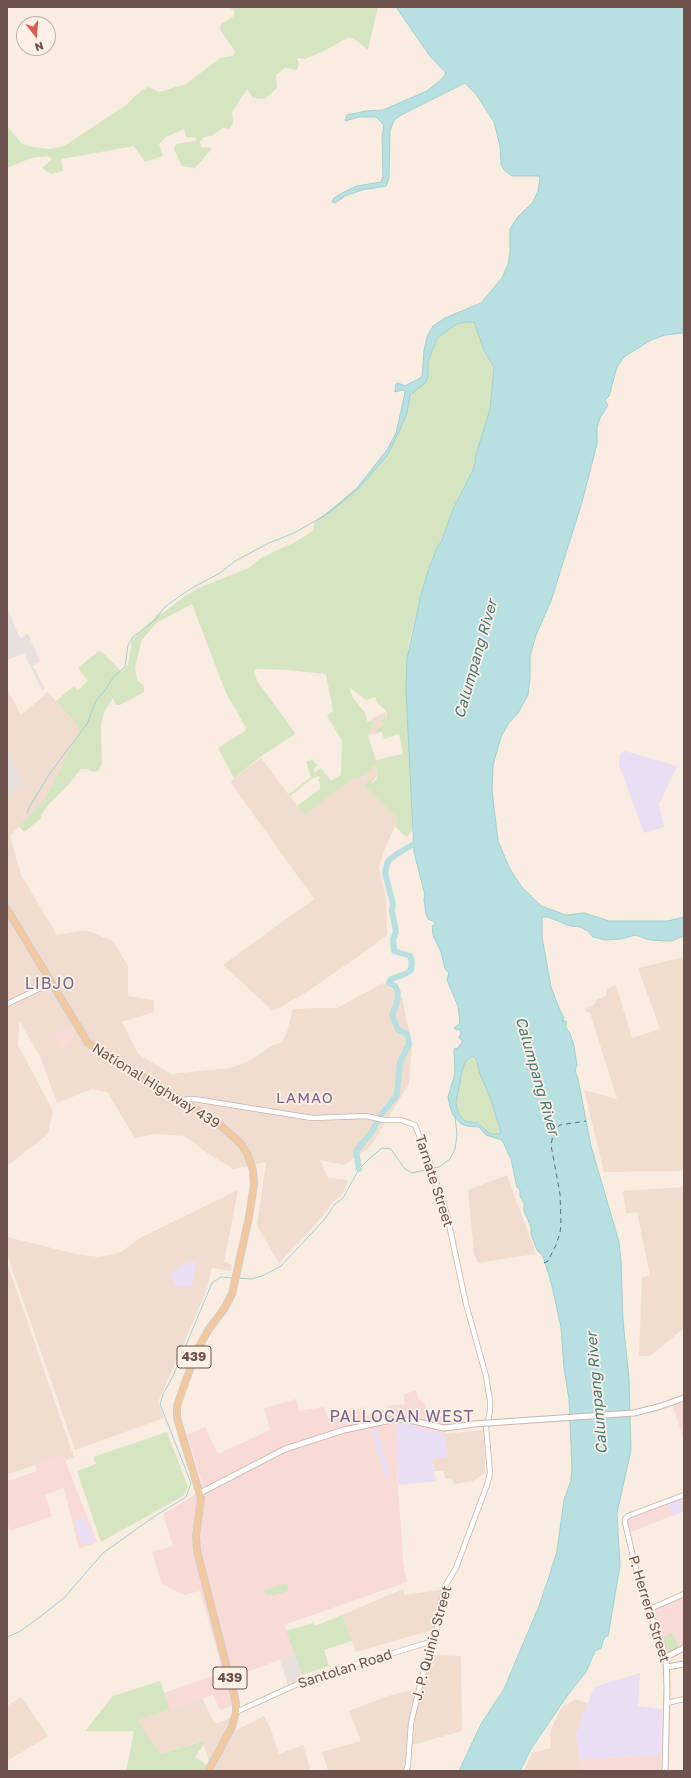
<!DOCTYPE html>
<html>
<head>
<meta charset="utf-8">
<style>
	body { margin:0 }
	#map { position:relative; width:691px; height:1778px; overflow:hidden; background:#f9ece1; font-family:"Golos Text",sans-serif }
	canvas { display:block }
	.frame { position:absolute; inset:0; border:8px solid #6d524b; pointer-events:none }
	.north { position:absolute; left:16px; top:16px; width:40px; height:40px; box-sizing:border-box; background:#fdf1e6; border:1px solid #c3b1a8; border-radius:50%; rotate:163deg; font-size:11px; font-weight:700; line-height:16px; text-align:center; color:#6d524b }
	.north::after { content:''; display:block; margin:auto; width:14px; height:18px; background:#d75d52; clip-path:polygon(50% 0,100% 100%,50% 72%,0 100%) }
</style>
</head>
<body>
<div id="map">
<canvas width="691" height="1778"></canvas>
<div class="frame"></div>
<div class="north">N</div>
</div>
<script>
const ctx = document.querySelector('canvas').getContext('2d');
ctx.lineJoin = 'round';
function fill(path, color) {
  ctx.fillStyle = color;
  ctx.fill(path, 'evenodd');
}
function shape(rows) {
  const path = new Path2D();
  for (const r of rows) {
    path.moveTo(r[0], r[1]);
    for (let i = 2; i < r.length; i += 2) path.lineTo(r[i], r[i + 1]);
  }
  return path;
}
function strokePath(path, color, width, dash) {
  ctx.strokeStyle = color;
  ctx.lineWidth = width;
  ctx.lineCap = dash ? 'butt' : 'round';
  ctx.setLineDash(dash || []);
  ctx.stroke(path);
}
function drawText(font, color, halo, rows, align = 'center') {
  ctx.font = font + ' "Golos Text",sans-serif';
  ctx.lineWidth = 3.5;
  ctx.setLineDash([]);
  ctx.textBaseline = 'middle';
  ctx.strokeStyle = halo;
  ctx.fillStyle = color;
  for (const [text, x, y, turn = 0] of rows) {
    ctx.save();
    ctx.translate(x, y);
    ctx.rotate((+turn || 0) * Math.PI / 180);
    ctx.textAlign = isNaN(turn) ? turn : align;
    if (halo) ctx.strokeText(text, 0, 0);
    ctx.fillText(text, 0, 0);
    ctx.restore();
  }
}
const residential = shape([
	[7,689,21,715,48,692,80,729,46,797,10,836,21,875,57,935,86,930,113,941,128,966,128,996,154,1000,154,1012,122,1022,138,1054,171,1074,231,1068,251,1060,273,1045,281,1043,287,1032,293,1009,314,1008,337,1008,383,983,402,998,412,1046,409,1084,370,1147,344,1165,320,1160,328,1178,348,1180,345,1188,341,1196,333,1202,322,1217,279,1263,257,1226,266,1162,233,1169,204,1151,185,1136,154,1134,135,1138,107,1092,92,1089,57,1103,40,1056,19,1021,18,1045,53,1111,48,1134,7,1166],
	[386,712,386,718,381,719,384,725,376,729,377,733,369,735,368,732,373,725,372,718],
	[261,758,304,815,355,776,363,777,375,765,378,774,372,783,398,819,386,846,379,867,386,899,387,935,359,956,305,993,273,1011,223,965,314,899,231,783,234,778],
	[684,957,684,1171,604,1172,584,1090,617,1099,590,1013,586,1012,585,1008,595,1004,596,1000,606,996,607,989,616,985,632,1038,660,1029,638,968],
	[507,1175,536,1254,478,1263,474,1254,468,1190],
	[684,1187,684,1328,650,1356,639,1356,642,1277,650,1275,637,1212,626,1214,623,1191],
	[238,1190,224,1262,232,1265,231,1271,212,1268,206,1292,158,1402,164,1418,75,1450,7,1254,7,1237,72,1253,98,1257,119,1253,142,1237],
	[7,1263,74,1457,66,1460,63,1455,7,1475],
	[484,1430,485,1473,473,1481,454,1484,452,1478,446,1479,443,1471,434,1471,432,1461,448,1456,444,1434],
	[403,1589,404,1595,441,1590,435,1629,356,1652,342,1615],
	[431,1655,461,1656,462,1731,412,1745,416,1710,426,1669],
	[415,1690,408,1730,404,1771,328,1771,322,1752,361,1741,349,1711,394,1694],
	[21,1697,48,1736,7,1761,7,1706],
	[202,1698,215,1724,231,1718,231,1723,209,1761,202,1741,161,1754,136,1721],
	[576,1699,589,1704,576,1735,582,1771,524,1771,532,1753,551,1748,550,1731,562,1707],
	[264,1716,270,1727,279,1754,303,1745,311,1771,211,1771,233,1732]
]);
const commercial = shape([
	[69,1026,76,1035,71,1040,72,1041,62,1049,54,1036],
	[416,1390,418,1399,423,1401,428,1413,448,1419,452,1426,444,1434,408,1424,397,1472,403,1557,402,1558,407,1582,284,1625,295,1654,234,1677,239,1695,239,1704,220,1710,213,1695,170,1709,164,1693,223,1672,200,1591,184,1595,162,1584,152,1552,173,1546,163,1514,196,1494,203,1486,187,1435,205,1427,218,1454,270,1430,264,1408,296,1399,299,1411,324,1407,327,1417,364,1407,366,1416,388,1409,387,1406,405,1404,403,1395],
	[684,1400,684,1436,683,1437,672,1404],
	[63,1455,97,1542,79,1549,64,1488,45,1495,52,1516,10,1531,7,1522,7,1481,37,1471,35,1465],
	[684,1497,684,1511,628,1533,626,1520],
	[684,1596,684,1646,668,1653,653,1610],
	[661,1755,660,1771,582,1771,580,1759]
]);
const industrial = shape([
	[7,608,20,638,28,634,40,661,33,666,45,689,42,690,24,653,7,660],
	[7,752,26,785,7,797],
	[295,1654,303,1679,288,1685,280,1660]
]);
const education = shape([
	[625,751,677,766,659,804,664,827,644,833,619,765,620,754],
	[189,1261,196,1262,192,1286,175,1286,170,1273],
	[408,1424,444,1434,448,1456,432,1461,436,1481,398,1485,396,1425],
	[376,1427,390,1474,385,1476,370,1429],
	[680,1499,684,1511,672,1516,667,1504],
	[85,1516,94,1542,82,1545,74,1521],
	[640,1673,638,1706,662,1709,661,1755,580,1759,576,1735,594,1687]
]);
const green = shape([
	[229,7,378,7,368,50,353,38,347,38,326,50,305,59,297,58,299,64,297,70,285,68,276,75,277,88,265,99,253,98,247,89,232,112,233,123,230,129,223,128,211,136,204,137,200,142,201,148,210,147,211,150,195,168,182,166,174,149,176,144,196,141,197,138,186,137,184,129,166,137,159,144,163,156,145,162,134,146,61,159,63,171,51,174,42,168,52,159,48,156,31,158,7,168,7,126,22,144,33,147,49,149,64,146,126,105,142,90,149,87,159,92,186,84,220,58,233,56,235,51,220,30,221,24,234,16,235,12],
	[466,322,474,322,476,325,484,350,494,367,490,409,475,457,475,464,468,481,453,509,442,540,436,550,427,574,415,618,409,643,407,663,406,690,411,776,412,831,407,837,403,834,395,826,398,819,364,785,370,780,372,783,376,780,378,773,375,765,363,777,362,776,358,779,355,777,304,815,297,806,320,789,320,784,318,780,320,778,319,776,311,779,290,796,289,794,311,777,306,762,312,759,318,765,313,769,315,772,321,768,331,781,341,775,342,741,327,715,333,711,326,674,288,670,255,669,254,674,258,682,295,733,294,735,264,754,234,778,218,748,245,731,246,728,226,693,192,604,156,623,142,640,135,667,137,680,144,686,144,692,120,705,116,705,113,698,105,710,101,724,102,764,99,770,94,772,87,769,81,769,68,785,49,804,42,814,40,819,24,832,19,826,46,797,80,729,56,701,74,686,78,690,88,681,78,668,100,650,122,672,128,665,132,640,154,619,156,615,163,613,185,596,201,587,249,568,261,558,295,542,313,531,314,523,357,490,387,456,402,425,407,413,410,395,428,378,428,362,437,338,454,326],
	[349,687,366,700,375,697,378,704,386,710,387,715,386,718,380,720,384,725,376,729,377,733,382,731,384,739,399,734,403,754,376,760,368,736,373,723,372,720,370,722,367,721,365,713,353,698],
	[472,1056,476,1058,480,1074,490,1097,501,1132,500,1134,490,1134,478,1123,465,1121,458,1113,456,1099,465,1062],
	[167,1432,188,1487,183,1496,101,1542,77,1471,96,1464,93,1457],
	[287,1583,289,1591,272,1596,271,1594,266,1595,264,1590],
	[342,1615,352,1641,324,1650,329,1666,302,1675,286,1631,313,1623,315,1626],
	[673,1633,679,1648,668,1653,662,1637],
	[160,1681,170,1709,137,1721,161,1754,203,1741,204,1744,195,1757,207,1765,203,1771,126,1771,134,1731,85,1731,113,1696]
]);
const water = shape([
	[396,7,684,7,684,333,665,335,651,340,624,357,617,367,609,396,605,400,608,405,600,418,597,428,597,444,582,502,551,601,536,635,530,656,530,677,528,695,518,713,508,724,501,737,493,765,492,791,498,841,509,867,515,877,521,886,541,906,566,915,584,913,609,921,668,921,684,917,684,936,671,941,667,941,650,940,635,935,621,939,606,940,593,937,588,931,580,927,570,926,548,917,542,917,542,937,551,987,559,1008,564,1018,562,1021,566,1021,566,1028,570,1033,574,1046,577,1065,575,1070,578,1079,591,1146,619,1242,621,1261,623,1320,629,1379,631,1450,617,1513,620,1566,608,1636,606,1636,603,1641,601,1648,595,1651,586,1672,567,1696,531,1749,520,1771,459,1771,481,1724,504,1689,539,1606,550,1574,557,1551,564,1500,571,1480,572,1468,569,1399,564,1368,561,1327,551,1282,543,1256,537,1250,531,1234,531,1227,524,1211,524,1203,520,1196,520,1190,517,1187,511,1159,502,1140,486,1135,479,1127,467,1126,461,1124,453,1115,450,1106,448,1097,455,1073,454,1050,455,1048,457,1049,463,1041,459,1038,461,1033,460,1029,456,1030,454,1028,460,1023,458,1006,447,980,449,973,445,969,441,952,433,935,432,926,436,925,433,921,428,919,426,914,424,899,425,895,414,852,406,690,407,659,420,599,427,574,436,550,442,540,453,509,472,472,475,464,475,458,490,409,494,367,484,350,474,322,466,322,457,324,437,338,428,362,428,378,425,383,410,395,407,413,402,425,387,456,357,490,330,512,317,520,326,514,357,488,387,450,396,433,405,393,405,391,402,390,395,392,396,384,398,383,405,386,422,377,424,350,427,337,433,326,445,318,481,303,502,278,508,264,510,253,510,229,517,218,533,202,538,191,540,180,539,176,512,176,504,170,501,164,500,146,494,122,476,94,465,83,403,114,394,120,390,131,389,178,386,186,362,190,345,196,335,203,332,202,334,198,342,193,357,186,381,182,383,176,382,137,384,125,376,117,359,117,345,121,347,115,366,111,383,110,427,91,442,79,446,73,430,56,396,7],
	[472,1056,476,1058,480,1074,490,1097,501,1132,500,1134,490,1134,478,1123,465,1121,458,1113,456,1102,462,1072,465,1062,472,1056]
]);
const stream = shape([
	[27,813,30,806,50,773,87,724,96,701,106,689,114,676,125,667,128,645,133,637,156,619,163,609,170,603,192,588,220,573,235,561,269,543,294,533,324,516],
	[434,1168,439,1167,450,1159,455,1149,457,1135,455,1116],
	[237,1278,251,1279,262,1276,281,1266,324,1220,335,1204,343,1198,359,1169,370,1158,382,1148,391,1149,404,1168,412,1173,429,1169],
	[7,1637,19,1632,37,1619,64,1598,103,1553,155,1516,186,1497,191,1483,160,1404,164,1392,173,1376,212,1283,221,1277,232,1278]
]);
const river = shape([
	[359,1169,356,1151,371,1133,381,1115,397,1095,400,1062,409,1044,407,1034,398,1030,392,1015,397,1003,398,993,395,986,389,983,391,979,405,974,411,970,412,962,410,956,394,951,393,939,396,932,392,911,393,904,385,873,388,861,397,854,419,841]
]);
const ferry = shape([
	[544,1263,548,1261,556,1245,560,1233,561,1223,560,1194,551,1145,553,1135,555,1129,560,1125,586,1121]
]);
const tertiary = shape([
	[7,1004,51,983],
	[184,1100,188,1099,194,1099,312,1118,366,1116,384,1120,401,1120,415,1125,430,1163,447,1215,466,1304,486,1376,490,1401,490,1411,488,1421],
	[650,1609,684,1594],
	[666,1657,638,1577,625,1523,625,1519,628,1516,684,1495],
	[667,1703,684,1699],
	[236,1712,311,1678,433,1641],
	[406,1771,408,1765,411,1723,421,1681,440,1618,444,1588,456,1568,487,1485,490,1473,486,1426]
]);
const secondary = shape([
	[658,1407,684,1398],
	[200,1493,285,1449,344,1430,396,1419,409,1420,444,1428,461,1426],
	[667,1667,684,1664],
	[665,1771,667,1688,666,1657,684,1648]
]);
const primary = shape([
	[7,909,88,1043,218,1123,241,1144,247,1153,253,1170,254,1184,249,1217,232,1294,224,1309,209,1329,196,1352,177,1406,177,1418,201,1498,196,1536,197,1551,236,1703,236,1712,232,1727,208,1771]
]);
const secondaryBridge = shape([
	[461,1426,473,1424,634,1413,658,1407]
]);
const shields = [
	[194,1357,34],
	[230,1678,34]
];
const shieldNames = [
	["439",194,1357],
	["439",230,1678]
];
const streetNames = [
	["National Highway 439",156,1086,32],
	["Tarnate Street",434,1181,72],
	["P. Herrera Street",649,1609,73],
	["J. P. Quinio Street",432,1643,-75],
	["Santolan Road",345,1669,-18]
];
const waterNames = [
	["Calumpang River",476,659,-74],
	["Calumpang River",537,1076,74],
	["Calumpang River",597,1393,-95]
];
const neighbourhoodNames = [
	["LAMAO",305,1098]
];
const quarterNames = [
	["LIBJO",50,984],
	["PALLOCAN WEST",402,1417]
];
fill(residential, '#f0ddd0');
fill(commercial, '#f8dbd6');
fill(industrial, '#e8e0dc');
fill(education, '#eadef5');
fill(green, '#d5e5c2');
fill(water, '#b8e0e0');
strokePath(water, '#a0d0d1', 1);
strokePath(stream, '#a0d0d1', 1);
strokePath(river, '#b8e0e0', 6);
strokePath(ferry, '#447778', 1, [5, 4]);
strokePath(tertiary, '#c8b3aa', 6);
strokePath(secondary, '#cdb5aa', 7);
strokePath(primary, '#d3cbc9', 8);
strokePath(tertiary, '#fff', 4.5);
strokePath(secondary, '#fff', 5);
strokePath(primary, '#f2c89f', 6);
strokePath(secondaryBridge, '#cdb5aa', 7, []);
strokePath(secondaryBridge, '#fff', 5);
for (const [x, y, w] of shields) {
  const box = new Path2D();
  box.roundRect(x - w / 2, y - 11, w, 22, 3);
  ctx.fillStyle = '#fdf1e6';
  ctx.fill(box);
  strokePath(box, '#6d524b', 1);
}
drawText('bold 13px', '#6d524b', null, shieldNames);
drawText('14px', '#6d524b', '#fdf1e6', streetNames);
drawText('italic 15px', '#447778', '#fdf1e6', waterNames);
ctx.letterSpacing = '1px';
drawText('15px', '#78638a', '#fdf1e6', neighbourhoodNames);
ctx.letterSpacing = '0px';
ctx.letterSpacing = '1px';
drawText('16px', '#78638a', '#fdf1e6', quarterNames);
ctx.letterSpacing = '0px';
</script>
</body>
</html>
